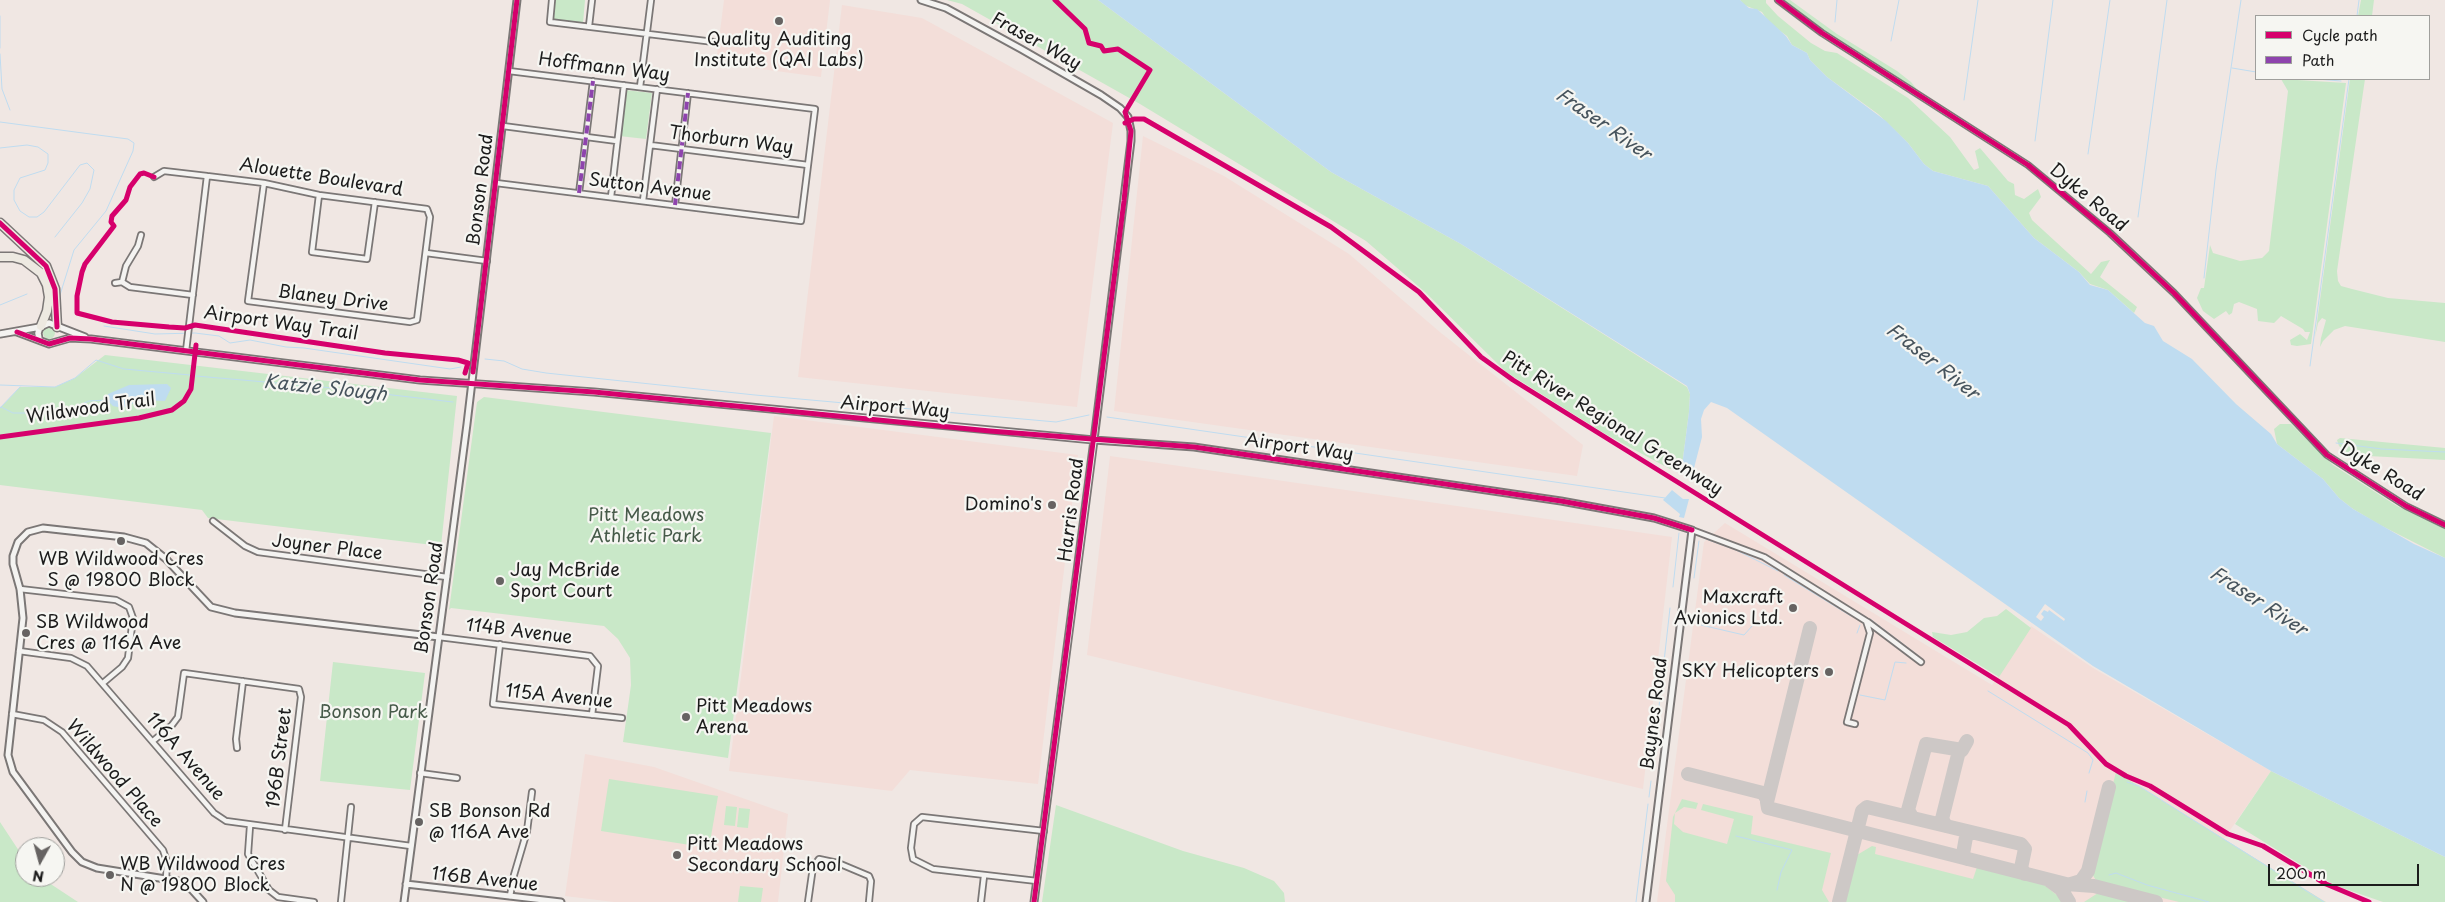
<!DOCTYPE html>
<html>
<head>
<meta charset="utf-8">
<style>
	body { margin:0 }
	#map { position:relative; width:2445px; height:902px; overflow:hidden; background:#f0e7e3; font-family:"Playpen Sans",sans-serif }
	canvas { display:block }
	.legend { position:absolute; left:2255px; top:15px; width:175px; height:65px; box-sizing:border-box; background:#f6f6f2; border:1px solid #9f9f9c; margin:0; padding:6px 9px; list-style:none; font-size:15px; color:#1c1c1c }
	.legend li { display:flex; align-items:center; gap:10px; height:25px }
	.legend b { width:25px; border:1px solid #9f9f9c }
	.north { position:absolute; left:15px; top:837px; width:50px; height:50px; box-sizing:border-box; background:#f6f6f2; border:1px solid #9f9f9c; border-radius:50%; rotate:187deg; font-size:14px; font-weight:700; line-height:20px; text-align:center; color:#1c1c1c }
	.north::after { content:''; display:block; margin:auto; width:18px; height:22px; background:#666362; clip-path:polygon(50% 0,100% 100%,50% 72%,0 100%) }
	.scale { position:absolute; left:2268px; top:864px; width:151px; height:22px; box-sizing:border-box; border:2px solid #1c1c1c; border-top:0; padding-left:6px; font-size:15px; line-height:18px; white-space:nowrap; color:#1c1c1c; -webkit-text-stroke:4px #f6f6f2; paint-order:stroke }
</style>
</head>
<body>
<div id="map">
<canvas width="2445" height="902"></canvas>
<ul class="legend">
<li><b style="height:6px;background:#d6006c"></b>Cycle path</li>
<li><b style="height:6px;background:#8e44ad"></b>Path</li>
</ul>
<div class="north">N</div>
<div class="scale">200 m</div>
</div>
<script>
const ctx = document.querySelector('canvas').getContext('2d');
ctx.lineJoin = 'round';
function fill(path, color) {
  ctx.fillStyle = color;
  ctx.fill(path, 'evenodd');
}
function shape(rows) {
  const path = new Path2D();
  for (const r of rows) {
    if (r.length === 3) {
      path.moveTo(r[0] + r[2], r[1]);
      path.arc(r[0], r[1], r[2], 0, 2 * Math.PI);
      continue;
    }
    path.moveTo(r[0], r[1]);
    for (let i = 2; i < r.length; i += 2) path.lineTo(r[i], r[i + 1]);
  }
  return path;
}
function strokePath(path, color, width, dash) {
  ctx.strokeStyle = color;
  ctx.lineWidth = width;
  ctx.lineCap = dash ? 'butt' : 'round';
  ctx.setLineDash(dash || []);
  ctx.stroke(path);
}
function drawText(font, color, halo, rows, align = 'center') {
  ctx.font = font + ' "Playpen Sans",sans-serif';
  ctx.lineWidth = 4.5;
  ctx.setLineDash([]);
  ctx.textBaseline = 'middle';
  ctx.strokeStyle = halo;
  ctx.fillStyle = color;
  for (const [text, x, y, turn = 0] of rows) {
    ctx.save();
    ctx.translate(x, y);
    ctx.rotate((+turn || 0) * Math.PI / 180);
    ctx.textAlign = isNaN(turn) ? turn : align;
    if (halo) ctx.strokeText(text, 0, 0);
    ctx.fillText(text, 0, 0);
    ctx.restore();
  }
}
const built = shape([
	[724,0,830,0,821,77,716,63],
	[842,5,922,18,1113,123,1077,407,798,377],
	[1143,136,1224,176,1349,254,1441,333,1583,445,1577,476,1114,411],
	[774,416,1078,455,1038,784,910,770,892,791,729,771],
	[1110,456,1672,537,1643,789,1087,655],
	[1725,523,1992,685,2031,626,2093,668,2271,771,2224,839,2326,902,1657,902,1704,542],
	[585,754,654,767,788,814,778,902,614,902,565,896]
]);
const green = shape([
	[554,0,585,0,583,23,552,20],
	[947,0,1098,0,1331,172,1461,244,1687,387,1690,394,1689,412,1682,466,1670,469,1657,462,1607,435,1506,372,1425,292,1366,241,1140,104,962,4],
	[1740,0,1766,0,1766,3,1778,16,1811,43,1825,51,1837,53,1908,98,1950,137,1974,170,1979,168,1975,151,1980,148,2008,181,2014,184,2015,195,2024,199,2038,189,2041,197,2029,213,2032,220,2091,274,2101,262,2110,260,2100,277,2137,307,2134,313,2108,290,2090,284,2079,272,2034,238,1988,186,1933,171,1924,164,1908,143,1878,114,1827,77,1810,60,1807,53,1792,45,1787,36,1769,23,1762,12,1744,5],
	[1781,0,1790,0,1837,34,1897,71,1911,82,1920,93,1819,28],
	[2361,0,2374,0,2372,16,2358,16],
	[2281,79,2346,83,2311,344,2297,346,2291,345,2290,340,2300,334,2307,340,2310,332,2305,332,2303,329,2281,316,2274,323,2258,321,2257,309,2239,302,2234,304,2232,313,2229,315,2226,311,2214,319,2203,311,2197,298,2201,288,2204,288,2210,245,2213,253,2240,261,2262,258,2269,251,2288,91],
	[2350,79,2365,79,2337,271,2338,281,2341,286,2352,289,2388,298,2445,303,2445,342,2345,326,2334,330,2323,341,2320,347,2321,338,2326,320,2322,318,2318,323,2315,337],
	[625,90,652,93,646,139,619,136],
	[49,333,6],
	[105,355,457,396,441,546,208,518,202,510,0,485,0,408,20,387,55,387,75,378],
	[484,397,771,433,728,758,623,742,631,685,630,658,618,639,604,626,451,608,449,610,477,402],
	[2280,424,2291,424,2333,465,2397,506,2445,529,2445,558,2380,525,2353,509,2339,498,2323,479,2277,444,2274,429],
	[2340,438,2445,448,2445,460,2349,455,2339,446,2337,440],
	[2006,609,2031,628,1999,677,1933,637,1932,632,1951,635,1967,632,1984,618,1997,616],
	[333,662,425,673,410,790,320,781],
	[2271,771,2445,857,2445,902,2383,902,2334,885,2235,824],
	[2116,772,2324,901,2326,902,2179,902,2097,882,2091,872],
	[609,779,718,796,709,848,601,831],
	[1682,799,1698,803,1696,809,1684,807,1675,813,1674,824,1683,832,1727,844,1734,819,1701,810,1703,804,1753,816,1751,834,1831,853,1822,890,1829,902,1675,902,1675,895,1666,881,1673,817],
	[1056,805,1183,851,1244,868,1274,881,1284,893,1285,902,1042,902],
	[726,806,737,807,735,826,724,825],
	[739,808,750,809,748,828,737,827],
	[0,822,25,860,25,877,40,877,78,902,0,902],
	[1872,846,1876,847,1875,854,1973,879,1977,867,2043,884,2058,896,2062,902,1845,902,1857,855],
	[740,886,763,888,761,902,738,902],
	[2098,893,2133,902,2084,902]
]);
const water = shape([
	[1098,0,1740,0,1749,8,1757,9,1786,36,1792,45,1807,53,1810,60,1827,77,1886,121,1908,143,1924,164,1933,171,1988,186,2034,238,2079,272,2090,285,2108,290,2145,323,2154,326,2163,341,2192,359,2236,404,2271,434,2277,444,2323,479,2339,498,2353,509,2414,544,2445,558,2445,857,2271,771,2093,666,1727,408,1711,402,1704,410,1701,419,1702,437,1693,472,1691,476,1688,475,1688,472,1685,474,1682,466,1689,412,1690,394,1687,386,1461,244,1331,172],
	[167,384,171,388,165,401,142,400,122,408,113,406,107,400,108,394,129,385],
	[1672,490,1683,499,1689,499,1684,518,1679,517,1680,514,1663,500]
]);
const pier = shape([
	[2045,604,2065,619,2064,621,2049,610,2048,612,2044,610,2041,614,2044,617,2041,621,2036,617]
]);
const stream = shape([
	[0,16,0,48],
	[2357,16,2359,0],
	[1835,22,1837,0],
	[1891,41,1899,0],
	[0,54,2,89,10,110],
	[2232,68,2256,72],
	[2317,79,2341,81],
	[1964,100,1978,0],
	[0,122,128,139,134,143,133,151,106,211,74,250,60,295],
	[2035,141,2053,0],
	[0,148,27,145,38,147,48,154,48,163,45,170,20,178,14,190,14,200,20,211,29,217,37,217,44,212,80,165,87,163,94,170,90,189,82,203,55,237],
	[2088,154,2110,0],
	[2138,217,2167,0],
	[2204,278,2216,170,2241,0],
	[0,305,27,294],
	[104,326,155,334,195,333,219,336,230,343,250,340,286,347,304,348,450,369,461,367],
	[485,359,504,361,522,369,546,373,755,395,1056,422,1089,415],
	[2310,366,2349,79],
	[196,376,323,387,453,402],
	[0,385,55,387,75,378,96,360,124,369,190,375],
	[1,407,13,413,40,413,68,410,89,401,107,400],
	[0,408,20,387],
	[1107,417,1665,498],
	[2336,443,2382,449,2445,452],
	[1706,539,1736,550,1778,571],
	[1784,575,1851,616],
	[1694,578,1699,541],
	[1673,587,1679,533],
	[1697,618,1701,625,1744,635,1753,625],
	[1870,619,1920,657],
	[1857,633,1860,625],
	[1988,691,2088,753,2093,760,2089,773],
	[1860,695,1885,700,1895,662,1906,663],
	[1653,760,1670,608],
	[2127,782,2139,786,2324,902],
	[1649,797,1651,781],
	[2085,802,2087,791],
	[1736,836,1792,850,1781,872,1777,890],
	[2109,875,2116,873,2147,885,2209,902],
	[1636,902,1648,804]
]);
const taxiway = shape([
	[1810,628,1767,802,1768,808,2066,884,2094,886,2156,902],
	[1688,774,1763,793,1767,799],
	[1912,817,1908,810,1926,744,1962,750,1967,741],
	[1946,826,1942,819,1958,755],
	[1967,859,1963,854,1966,837,1970,833,1974,833],
	[2050,881,2061,889,2069,902],
	[2071,884,2081,881,2088,871,2109,787],
	[1839,902,1862,811,1867,807,2021,844,2025,849,2021,868,2025,874]
]);
const minor = shape([
	[552,0,550,22,714,42],
	[1778,0,1822,33,2028,165,2110,233,2174,293,2327,455,2406,506,2445,525],
	[589,26,592,0],
	[640,87,651,0],
	[503,126,617,141],
	[650,145,808,165],
	[154,177,164,171,207,176,264,183,319,195,427,209,430,217,417,320,410,322,248,301,264,183],
	[496,183,801,221,815,109,509,71],
	[579,193,593,81],
	[319,195,312,252,367,259,375,202],
	[611,197,624,85],
	[643,201,657,89],
	[675,205,688,93],
	[426,253,487,261],
	[122,282,126,266,138,246,141,235],
	[115,283,122,282,130,287,193,295],
	[186,351,207,176],
	[213,521,245,546,258,552,447,577],
	[1692,530,1764,557,1866,621,1870,633,1847,722,1855,724],
	[20,589,116,600,129,607,133,618,128,658,122,667,103,683],
	[1868,622,1921,662],
	[439,637,590,656,598,666,592,715],
	[500,644,493,704,622,718],
	[19,651,71,658,87,666,214,813,226,821,411,846],
	[12,714,44,720,62,732,163,850,167,862,166,879],
	[153,741,172,725,178,717,184,673,299,689,301,697,285,830],
	[237,748,236,739,243,681],
	[420,773,457,778],
	[250,826,248,854,269,890,278,897,314,902],
	[1037,881,933,869,913,859,911,848,914,824,922,817,1044,831],
	[510,896,514,875,527,831,532,792],
	[341,902,351,807],
	[808,902,813,867,819,859,838,863,869,876,871,881,869,902],
	[981,902,984,876]
]);
const tertiary = shape([
	[921,0,946,8,1021,49,1101,95,1120,108,1128,117,1131,131,1131,141,1094,440,1194,447,1561,501,1654,518,1692,530,1646,902],
	[406,884,561,902],
	[203,902,192,890,178,881,97,868,82,862,72,852,13,772,8,755,23,618,20,589,13,564,13,556,18,542,28,532,43,528,124,537,146,543,166,559,211,607,235,613,439,637],
	[404,902,467,424,517,0]
]);
const secondary = shape([
	[17,332,49,344,70,338,91,339,420,380,594,392,1094,440,1034,902],
	[0,334,40,327],
	[39,339,38,333,40,327,49,323,85,337]
]);
const motorway = shape([
	[0,223,46,266,55,289,57,327],
	[0,257,13,257,24,260,41,273,47,285,49,297,47,311,41,326]
]);
const quiet = shape([
	[579,193,593,81],
	[675,205,688,93]
]);
const cycleway = shape([
	[1778,0,1822,33,2028,165,2110,233,2174,293,2327,455,2406,506,2445,525],
	[1125,123,1134,119,1144,119,1331,227,1419,292,1481,357,1513,380,2069,725,2106,764,2126,776,2150,786,2228,834,2263,846,2326,884,2369,902],
	[154,177,144,173,140,174,130,187,126,200,112,216,111,222,114,226,85,264,82,272,77,296,77,313,112,322,169,327,185,328,195,325,385,353,458,360,468,363,465,373],
	[0,223,46,266,55,289,57,327],
	[17,332,49,344,70,338,91,339,420,380,594,392,990,431,1194,447,1561,501,1654,518,1692,530],
	[473,372,517,0],
	[0,437,139,418,172,410,184,401,191,389,196,345],
	[1034,902,1124,201,1131,131,1125,112,1150,70,1118,49,1104,51,1101,46,1089,43,1085,29,1055,0]
]);
const markers = [
	[779,21,5,"#666362"],
	[1052,505,5,"#666362"],
	[121,541,5,"#666362"],
	[500,581,5,"#666362"],
	[1793,608,5,"#666362"],
	[26,633,5,"#666362"],
	[1829,672,5,"#666362"],
	[686,717,5,"#666362"],
	[419,822,5,"#666362"],
	[677,855,5,"#666362"],
	[110,875,5,"#666362"]
];
const poiNames = [
	["Quality Auditing",779,40,"center"],
	["Institute (QAI Labs)",779,61,"center"],
	["Domino's",1042,505,"right"],
	["WB Wildwood Cres",121,560,"center"],
	["S @ 19800 Block",121,581,"center"],
	["Jay McBride",510,571],
	["Sport Court",510,592],
	["Maxcraft",1783,598,"right"],
	["Avionics Ltd.",1783,619,"right"],
	["SB Wildwood",36,623],
	["Cres @ 116A Ave",36,644],
	["SKY Helicopters",1819,672,"right"],
	["Pitt Meadows",696,707],
	["Arena",696,728],
	["SB Bonson Rd",429,812],
	["@ 116A Ave",429,833],
	["Pitt Meadows",687,845],
	["Secondary School",687,866],
	["WB Wildwood Cres",120,865],
	["N @ 19800 Block",120,886]
];
const streetNames = [
	["Fraser Way",1036,42,29],
	["Hoffmann Way",604,68,7],
	["Thorburn Way",731,141,7],
	["Alouette Boulevard",321,178,9],
	["Sutton Avenue",650,188,7],
	["Bonson Road",481,190,-83],
	["Dyke Road",2088,198,40],
	["Blaney Drive",333,299,7],
	["Airport Way Trail",281,324,8],
	["Airport Way",895,408,5],
	["Wildwood Trail",91,409,-8],
	["Pitt River Regional Greenway",1612,424,32],
	["Airport Way",1299,448,8],
	["Dyke Road",2381,472,32],
	["Harris Road",1072,510,-83],
	["Joyner Place",327,548,7],
	["Bonson Road",430,598,-82],
	["114B Avenue",519,632,7],
	["115A Avenue",559,697,6],
	["Baynes Road",1655,714,-83],
	["116A Avenue",185,757,49],
	["196B Street",280,758,-83],
	["Wildwood Place",114,774,49],
	["116B Avenue",485,880,6]
];
const parkNames = [
	["Pitt Meadows",646,516],
	["Athletic Park",646,537],
	["Bonson Park",373,713]
];
const waterNames = [
	["Fraser River",1603,125,35],
	["Fraser River",1932,362,38],
	["Katzie Slough",325,389,6],
	["Fraser River",2258,602,33]
];
fill(built, '#f3ded9');
fill(green, '#c9e8c8');
fill(water, '#bfdcf0');
fill(pier, '#f0e7e3');
strokePath(stream, '#bfdcf0', 1);
strokePath(taxiway, '#cdc8c6', 14);
strokePath(minor, '#7b7776', 8);
strokePath(tertiary, '#7b7776', 9);
strokePath(secondary, '#7b7776', 9);
strokePath(motorway, '#7b7776', 11);
strokePath(minor, '#f4f3f1', 4.5);
strokePath(tertiary, '#f4f3f1', 5);
strokePath(secondary, '#f4f3f1', 5.5);
strokePath(motorway, '#ede9e1', 8);
strokePath(quiet, '#8e44ad', 4, [8, 4]);
strokePath(cycleway, '#d6006c', 5);
for (const [x, y, r, color] of markers) {
  const dot = new Path2D();
  dot.arc(x, y, r, 0, 2 * Math.PI);
  ctx.fillStyle = color;
  ctx.fill(dot);
  strokePath(dot, '#f6f6f2', 2);
}
drawText('18px', '#1c1c1c', '#f6f6f2', poiNames, 'left');
drawText('18px', '#1c1c1c', '#f6f6f2', streetNames);
drawText('18px', '#465a49', '#f6f6f2', parkNames);
drawText('italic 19px', '#47545d', '#f6f6f2', waterNames);
</script>
</body>
</html>
